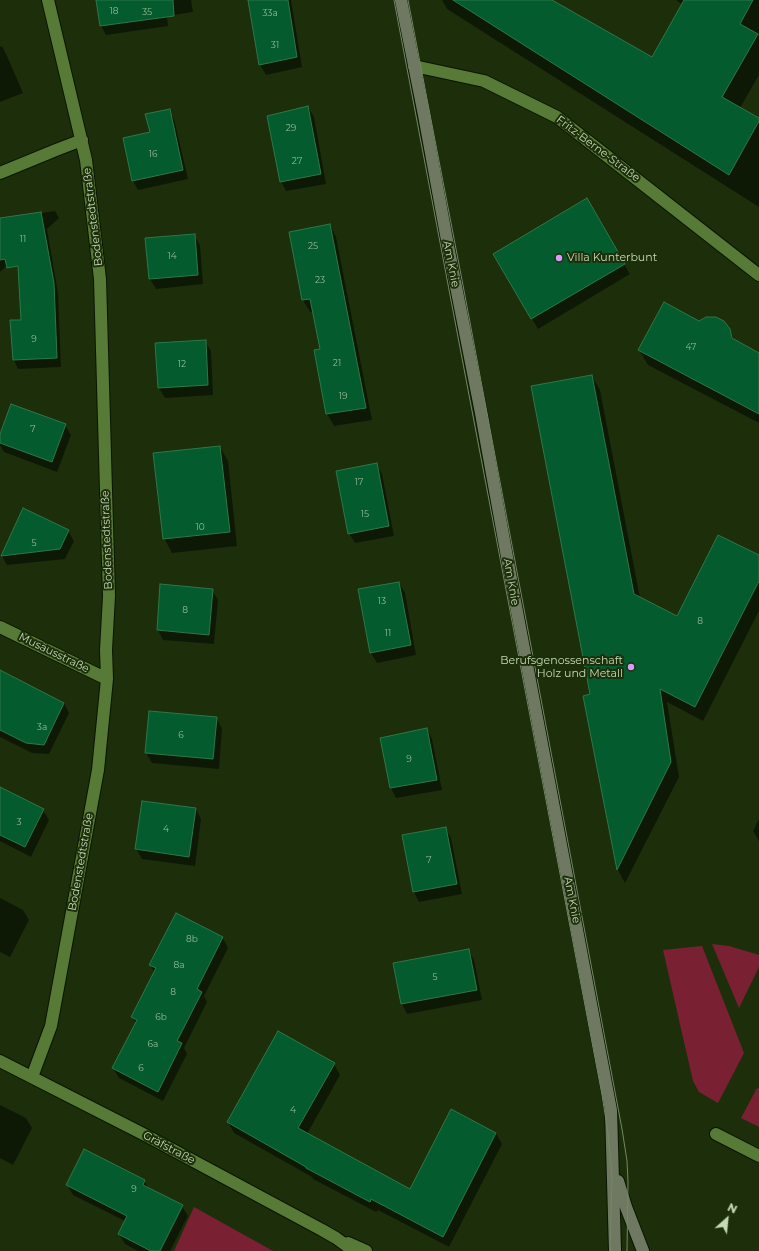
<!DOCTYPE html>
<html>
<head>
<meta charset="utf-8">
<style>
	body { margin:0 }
	#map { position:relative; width:759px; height:1251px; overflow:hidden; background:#1c2f0a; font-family:Montserrat,sans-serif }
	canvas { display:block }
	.north { position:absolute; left:707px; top:1199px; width:40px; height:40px; -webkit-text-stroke:3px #1c2f0a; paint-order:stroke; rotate:27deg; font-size:11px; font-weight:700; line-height:16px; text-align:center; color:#c5dab7 }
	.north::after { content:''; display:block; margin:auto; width:14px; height:18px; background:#c5dab7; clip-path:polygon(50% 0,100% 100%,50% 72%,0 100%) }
</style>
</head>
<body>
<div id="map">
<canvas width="759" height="1251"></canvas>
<div class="north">N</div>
</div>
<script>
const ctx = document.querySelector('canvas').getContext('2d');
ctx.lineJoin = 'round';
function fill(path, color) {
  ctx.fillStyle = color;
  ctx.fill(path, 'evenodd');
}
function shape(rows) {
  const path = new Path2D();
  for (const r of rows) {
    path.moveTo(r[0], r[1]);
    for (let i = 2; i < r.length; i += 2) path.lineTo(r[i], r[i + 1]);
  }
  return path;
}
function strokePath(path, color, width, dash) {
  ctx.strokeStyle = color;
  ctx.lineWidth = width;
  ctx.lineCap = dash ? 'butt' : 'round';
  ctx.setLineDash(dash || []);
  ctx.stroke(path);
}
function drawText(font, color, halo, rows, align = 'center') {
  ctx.font = font + ' Montserrat,sans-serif';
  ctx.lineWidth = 4;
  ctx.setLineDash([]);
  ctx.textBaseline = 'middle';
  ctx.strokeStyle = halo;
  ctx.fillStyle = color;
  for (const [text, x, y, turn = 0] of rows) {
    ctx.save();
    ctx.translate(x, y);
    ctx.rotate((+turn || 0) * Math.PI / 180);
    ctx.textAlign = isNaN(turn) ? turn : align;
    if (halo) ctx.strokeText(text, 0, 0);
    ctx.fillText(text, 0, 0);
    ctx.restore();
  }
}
const green = shape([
	[712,944,729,946,759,955,759,967,739,1008],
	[702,946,744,1053,718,1103,699,1092,693,1081,663,950],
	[757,1088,759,1089,759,1127,741,1118],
	[194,1207,273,1251,174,1251]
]);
const shadow = shape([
	[97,0,191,0,193,12,167,16,168,26,106,35,101,26],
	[249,0,291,0,302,67,266,75,260,65],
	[442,0,550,0,652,58,683,5,676,0,759,0,759,32,758,35,759,37,759,75,740,108,759,119,759,207,447,9],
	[2,46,7,56,23,93,0,102,0,47],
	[308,107,314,117,326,184,286,191,281,181],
	[169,110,174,119,188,179,138,190,133,181,124,139,151,133],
	[586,200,630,274,538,329,494,254],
	[55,211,59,218,47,229,58,293,61,367,18,369,14,360,11,321,22,321,19,255,0,272,0,219],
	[330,225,336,237,372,420,334,426,327,414,321,350,314,311,310,312,303,300,290,233],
	[194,235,200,245,203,284,156,289,150,279,147,239],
	[699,322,729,330,736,342,759,354,759,423,648,365,639,350],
	[205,341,211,351,213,395,165,398,159,388],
	[592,376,600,390,640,598,678,618,759,556,759,611,703,721,667,702,679,777,625,883,618,870,584,696,591,695],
	[65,425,71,435,57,472,4,452,0,445,0,437],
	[220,447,228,461,237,546,172,553,164,538],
	[376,464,382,474,394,536,355,543,349,533],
	[68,531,74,541,65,559,7,565,2,556],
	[399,583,405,593,416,655,377,663,371,653],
	[161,586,212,590,218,600,214,644,163,640,158,630],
	[0,672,64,703,69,713,49,754,32,753,0,737],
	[150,712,216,718,222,728,219,769,152,763,146,753],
	[427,729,432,739,442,790,396,798,391,788,381,738],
	[0,788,43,810,49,820,31,857,0,841],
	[196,809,201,819,195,866,142,859,136,849],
	[759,819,759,841,753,831],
	[445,828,451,838,462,894,419,902,414,892],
	[0,898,23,910,29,920,10,957,0,952],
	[223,938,228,948,204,996,207,1002,184,1048,187,1054,163,1101,119,1078,113,1068,136,1024,133,1017,155,973,150,965],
	[469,950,474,960,482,1000,407,1014,402,1004,394,964],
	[334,1064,340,1075,307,1134,410,1190,496,1133,502,1144,449,1247,378,1210,376,1212,313,1179,312,1177,234,1133,228,1122],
	[0,1105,26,1118,32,1128,13,1165,0,1158],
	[144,1181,149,1189,182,1206,188,1216,170,1251,138,1251,125,1244,119,1234,125,1221,73,1195,67,1185]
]);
const building = shape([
	[96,0,173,0,174,16,100,26,96,0],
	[248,0,288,0,297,57,259,65,248,0],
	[453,0,552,0,652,57,684,0,753,0,740,24,758,34,722,97,759,118,759,121,729,175,453,0],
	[308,106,321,174,280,182,267,116,308,106],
	[170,109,183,170,132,181,123,138,150,132,145,114,170,109],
	[587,198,625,264,531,319,493,254,587,198],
	[41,212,54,283,57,358,13,360,10,320,21,320,18,266,7,268,5,259,0,260,0,218,41,212],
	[330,224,366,408,326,414,314,350,320,349,310,299,302,300,289,232,330,224],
	[195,234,198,275,149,279,145,238,195,234],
	[664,302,699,321,706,317,716,317,724,321,730,329,732,338,759,353,759,414,638,350,664,302],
	[206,340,208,385,158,388,155,343,206,340],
	[592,375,634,594,677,616,718,535,759,555,759,581,695,707,660,689,671,762,617,870,583,696,590,694,531,386,592,375],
	[11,404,66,424,52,462,0,443,0,434,11,404],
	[220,446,230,532,163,539,153,453,220,446],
	[377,463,389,526,348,534,336,471,377,463],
	[23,508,69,530,60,549,1,556,23,508],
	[399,582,411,645,370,653,358,589,399,582],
	[160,584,213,589,209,635,157,630,160,584],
	[0,670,64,703,44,745,26,743,0,730,0,670],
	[149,711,217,717,213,759,145,753,149,711],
	[427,728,437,780,390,788,380,738,427,728],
	[0,787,44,809,25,847,0,835,0,787],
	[142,801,196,808,189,857,135,849,142,801],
	[446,827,457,884,413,892,402,835,446,827],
	[176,913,223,937,197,989,202,992,177,1041,182,1043,158,1092,112,1068,137,1020,131,1017,156,968,149,965,176,913],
	[469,949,477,990,401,1004,393,963,469,949],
	[278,1031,335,1063,298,1128,410,1189,451,1109,496,1133,443,1237,371,1199,370,1202,306,1168,306,1167,227,1122,278,1031],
	[84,1149,145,1180,143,1185,183,1205,160,1251,151,1251,118,1234,127,1216,66,1185,84,1149]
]);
const street = shape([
	[414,66,484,81,557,117,759,275],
	[0,173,56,150,82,140],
	[0,627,107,679],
	[0,1061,147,1136,322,1230,336,1238,354,1251],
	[32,1077,51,1026,98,770,107,679,106,650,109,596,100,279,86,160,48,0],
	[716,1134,759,1156],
	[348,1243,366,1251]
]);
const secondary = shape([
	[401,0,424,115,449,251,481,413,515,601,611,1110,615,1251],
	[618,1181,626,1207,643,1251]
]);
const tram = shape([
	[394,0,602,1095,608,1133,612,1176,610,1251],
	[408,0,462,280,622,1129,627,1161,628,1181,627,1251]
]);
const markers = [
	[559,258,4,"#d79bf9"],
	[631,667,4,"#d79bf9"]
];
const numberNames = [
	["18",114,11],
	["35",147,12],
	["33a",270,13],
	["31",275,45],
	["29",291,128],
	["16",153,154],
	["27",297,161],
	["11",23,239],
	["25",313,246],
	["14",172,256],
	["23",320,280],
	["9",34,339],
	["47",691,347],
	["21",337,363],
	["12",182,364],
	["19",343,396],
	["7",33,429],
	["17",359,482],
	["15",365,514],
	["10",200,527],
	["5",34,543],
	["13",382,601],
	["8",185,610],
	["8",700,621],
	["11",388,633],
	["3a",42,727],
	["6",181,735],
	["9",409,759],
	["3",19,822],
	["4",166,829],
	["7",429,860],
	["8b",192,939],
	["8a",179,965],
	["5",435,977],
	["8",173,992],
	["6b",161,1017],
	["6a",153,1044],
	["6",141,1068],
	["4",293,1110],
	["9",134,1189]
];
const streetNames = [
	["Fritz-Berne-Straße",598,149,37],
	["Bodenstedtstraße",93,217,-97],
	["Am Knie",451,264,79],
	["Bodenstedtstraße",107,540,-92],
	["Am Knie",511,582,80],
	["Musäusstraße",54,653,26],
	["Bodenstedtstraße",81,862,-80],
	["Am Knie",572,900,79],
	["Gräfstraße",169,1148,28]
];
const poiNames = [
	["Villa Kunterbunt",567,258],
	["Berufsgenossenschaft",623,661,"right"],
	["Holz und Metall",623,674,"right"]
];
fill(green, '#792133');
fill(shadow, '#0007');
fill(building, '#045b2d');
strokePath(building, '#2d7848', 1);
strokePath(street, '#0a1502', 14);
strokePath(secondary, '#0a1502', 14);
strokePath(street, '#577b37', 12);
strokePath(secondary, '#6f7962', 12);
strokePath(tram, '#748864', 1);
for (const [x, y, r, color] of markers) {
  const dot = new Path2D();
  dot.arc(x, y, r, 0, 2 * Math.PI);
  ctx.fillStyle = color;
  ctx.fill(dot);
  strokePath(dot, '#1c2f0a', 1.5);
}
drawText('9px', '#95ba94', null, numberNames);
drawText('11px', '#c5dab7', '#1c2f0a', streetNames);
drawText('11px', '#c5dab7', '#1c2f0a', poiNames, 'left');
</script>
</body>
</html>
